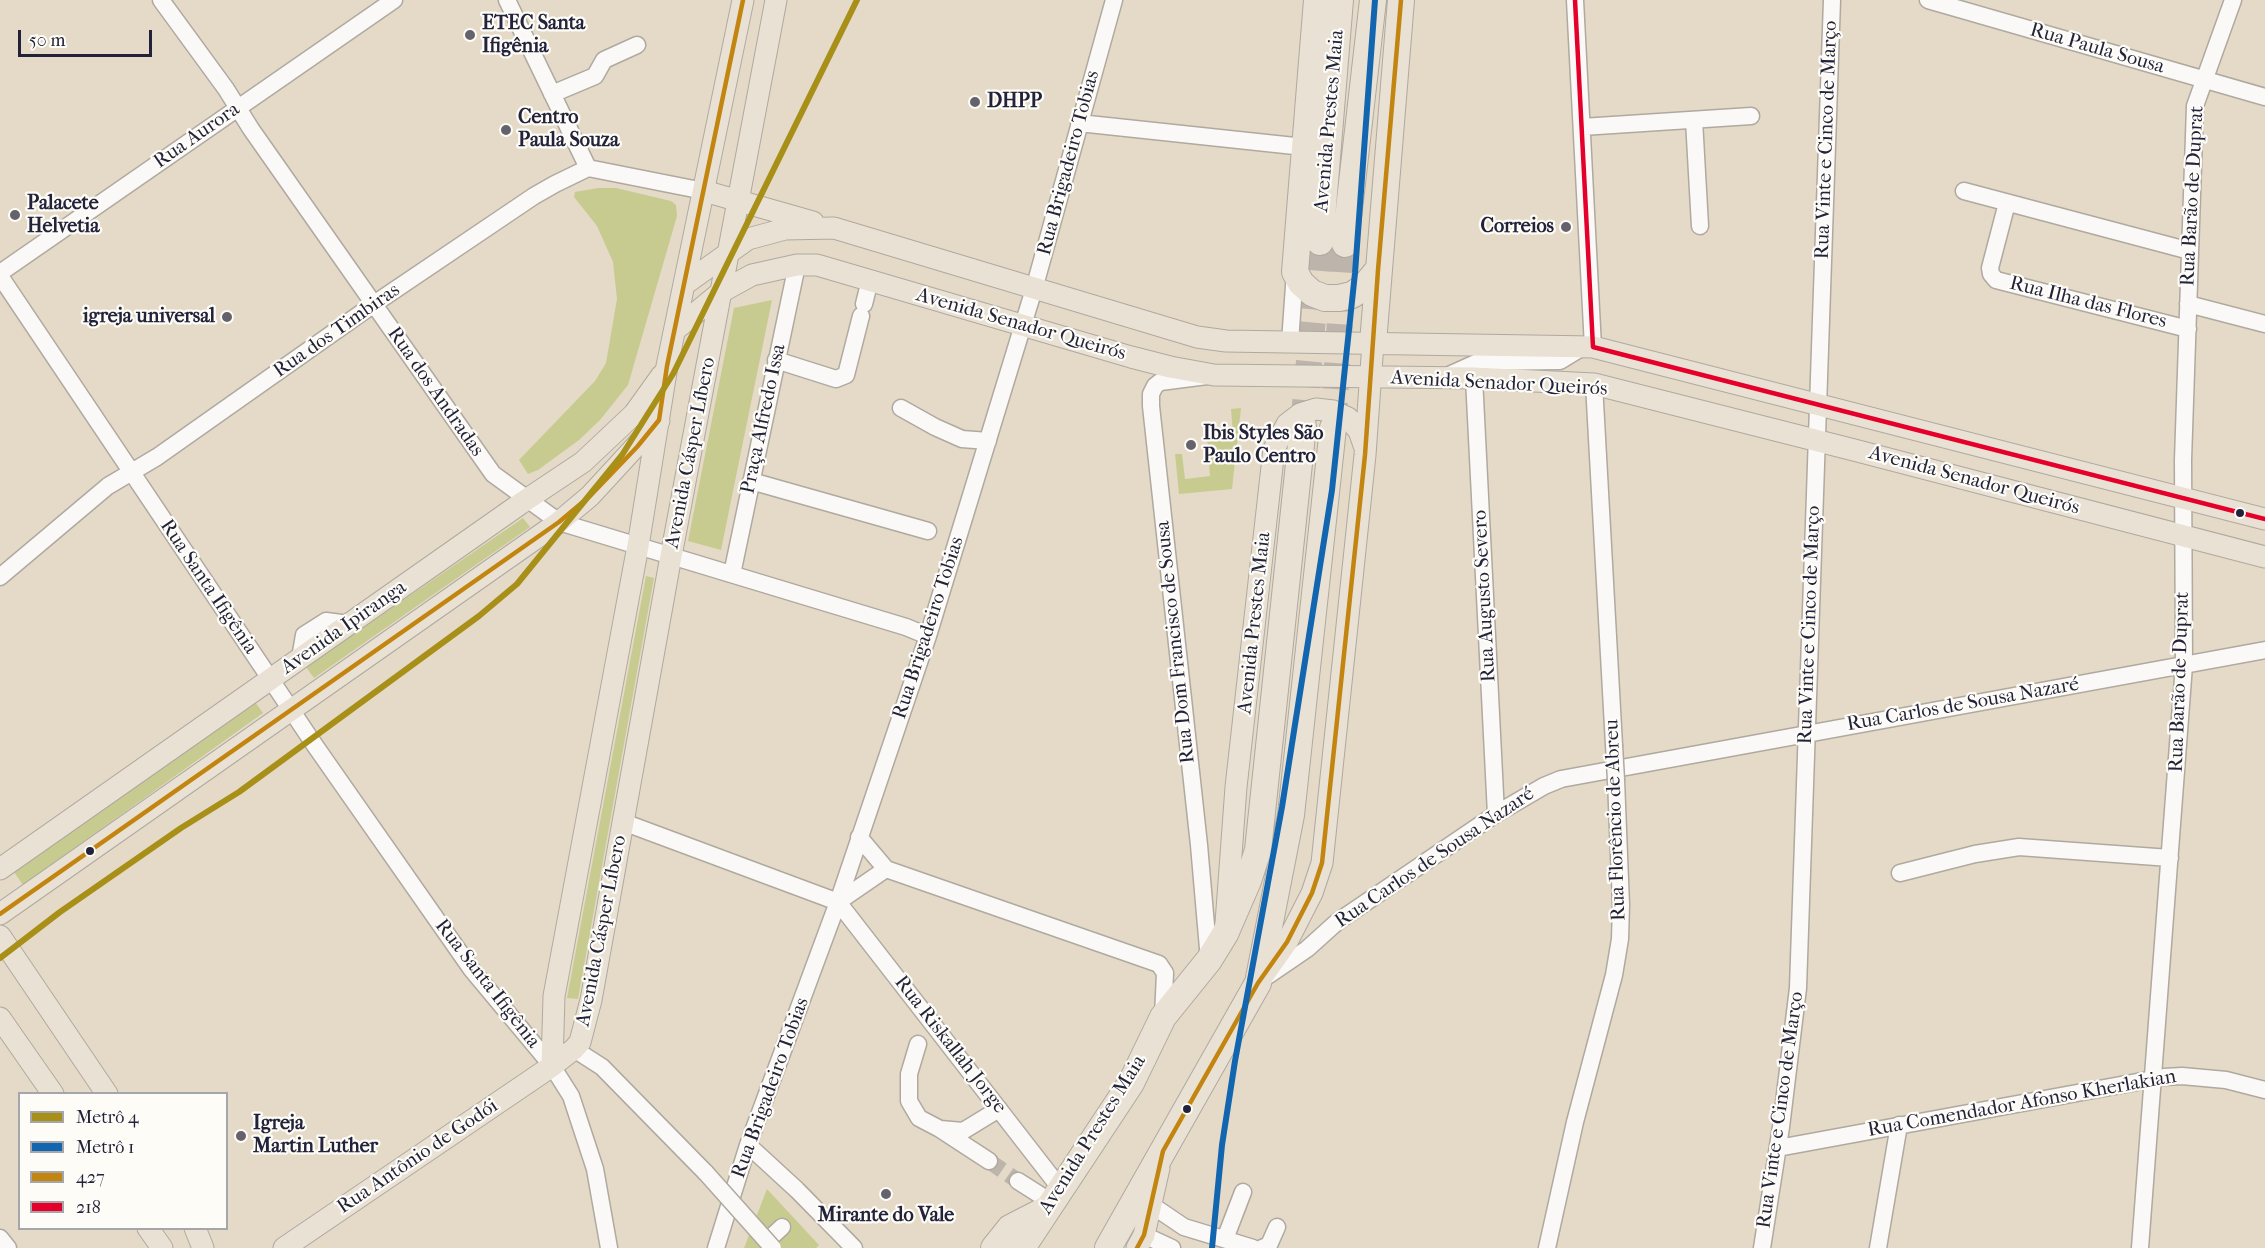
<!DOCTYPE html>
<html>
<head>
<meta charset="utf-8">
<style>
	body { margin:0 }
	#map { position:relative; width:2265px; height:1248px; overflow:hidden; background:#e4dac7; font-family:"IM FELL French Canon",serif }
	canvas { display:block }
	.legend { position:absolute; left:18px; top:1092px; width:210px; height:138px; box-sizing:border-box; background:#fdfcf7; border:2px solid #a5a5ac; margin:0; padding:8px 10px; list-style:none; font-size:18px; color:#22223b }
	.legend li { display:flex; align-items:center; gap:12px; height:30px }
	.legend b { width:30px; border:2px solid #a5a5ac }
	.scale { position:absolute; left:18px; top:30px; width:134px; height:27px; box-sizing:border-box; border:3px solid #22223b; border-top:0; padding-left:8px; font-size:18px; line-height:21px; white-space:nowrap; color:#22223b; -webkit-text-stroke:4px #fdfcf7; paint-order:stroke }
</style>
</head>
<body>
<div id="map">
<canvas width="2265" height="1248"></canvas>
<ul class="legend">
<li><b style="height:8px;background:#a78f18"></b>Metrô 4</li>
<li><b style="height:8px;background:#1266af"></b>Metrô 1</li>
<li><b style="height:8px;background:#c2850f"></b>427</li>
<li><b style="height:8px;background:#e4002b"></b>218</li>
</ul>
<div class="scale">50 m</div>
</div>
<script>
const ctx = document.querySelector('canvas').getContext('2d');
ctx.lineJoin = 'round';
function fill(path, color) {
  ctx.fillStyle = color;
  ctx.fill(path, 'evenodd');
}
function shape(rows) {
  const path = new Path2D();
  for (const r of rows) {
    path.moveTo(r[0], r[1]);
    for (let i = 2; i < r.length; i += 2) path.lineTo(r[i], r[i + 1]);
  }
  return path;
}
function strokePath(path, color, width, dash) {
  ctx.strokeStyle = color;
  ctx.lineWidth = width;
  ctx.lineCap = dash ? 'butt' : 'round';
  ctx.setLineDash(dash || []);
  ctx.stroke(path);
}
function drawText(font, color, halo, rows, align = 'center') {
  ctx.font = font + ' "IM FELL French Canon",serif';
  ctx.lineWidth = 4.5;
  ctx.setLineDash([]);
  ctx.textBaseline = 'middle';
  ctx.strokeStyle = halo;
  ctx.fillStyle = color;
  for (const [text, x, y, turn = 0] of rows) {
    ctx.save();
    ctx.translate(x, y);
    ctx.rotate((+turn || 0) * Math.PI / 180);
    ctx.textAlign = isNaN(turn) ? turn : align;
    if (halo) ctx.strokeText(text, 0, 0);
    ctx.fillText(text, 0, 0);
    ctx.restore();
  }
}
const green = shape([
	[598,188,616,188,671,201,676,205,677,216,628,385,600,420,579,440,538,470,528,474,519,460,595,381,606,363,617,299,613,262,597,226,574,197,575,192],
	[772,300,721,550,688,541,734,308],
	[1241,408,1232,489,1179,494,1175,454,1182,454,1185,479,1210,476,1207,436,1233,434,1231,409],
	[523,518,530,527,314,678,306,667],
	[646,576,654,578,578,999,567,998],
	[255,702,263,713,23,885,14,872],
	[767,1189,819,1245,816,1248,744,1248]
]);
const minorTunnel = shape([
	[989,1161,1018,1181]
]);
const highwayTunnel = shape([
	[1303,426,1320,242],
	[1333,428,1345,244]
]);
const minor = shape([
	[161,0,226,89,251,129,493,474,559,522,906,627,928,636],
	[507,0,588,168],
	[1575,0,1593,347],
	[1928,0,2265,97],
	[552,94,595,76,604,60,637,45],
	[1694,120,1700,226],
	[1079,123,1304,147],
	[1582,127,1751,116],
	[1964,191,2190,251],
	[2007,203,1990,268,1991,274,1996,280,2188,329],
	[0,273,394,0],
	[0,276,316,747,472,970,552,1066,571,1096,595,1169,609,1248],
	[864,304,870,280],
	[2188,304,2265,324],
	[1290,342,1295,272],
	[776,360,836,379,846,375,861,316],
	[1207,376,1160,382,1155,386,1151,394,1151,406,1199,845,1209,960],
	[1447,376,1478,362,1560,361,1583,347],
	[1474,378,1496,814],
	[1594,384,1614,745],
	[901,408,935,427,962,439,988,441],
	[751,481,928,531],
	[732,574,797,265],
	[0,577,108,486,157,457,374,304,534,196,555,184,588,168,704,191],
	[300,658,304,635,326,621,349,624],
	[623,822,838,902],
	[859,837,886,869,1159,964,1165,973,1163,1017],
	[1900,873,1975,854,2019,847,2170,858],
	[838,902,1060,1188],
	[838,902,886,869],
	[1266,977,1307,949,1337,922,1496,814,1544,786,1561,779,2265,650],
	[918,1044,909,1074,909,1101,919,1118,940,1129,963,1131,999,1109],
	[574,1049,602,1067,706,1173],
	[940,1129,989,1161],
	[748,1145,797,1190,854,1248],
	[1778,1148,2164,1077,2182,1076,2226,1080,2265,1090],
	[1018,1181,1051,1202],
	[1150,1204,1184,1227,1253,1248],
	[1144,1235,1172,1248],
	[0,1238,8,1248],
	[1225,1239,1243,1192],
	[767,1241,782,1227],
	[716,1248,748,1145,838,902,928,636,1034,289,1114,0],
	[1262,1248,1269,1245,1277,1227],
	[1547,1248,1575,1122,1614,975,1620,939,1621,905,1616,780],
	[1762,1248,1781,1127,1798,988,1832,0],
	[1878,1248,1899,1125],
	[2140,1248,2184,665,2183,460,2195,106,2233,0]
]);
const major = shape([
	[704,191,813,222],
	[685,284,748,239,785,229,834,228,1197,337,1226,341,1593,347,2265,519],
	[675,330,721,292,752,275,797,265,817,265,1131,357,1170,367,1214,375,1474,378,1594,384,1854,450,2265,557],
	[0,869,520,504,583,462,634,414,662,375],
	[0,914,559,522,590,496,659,421],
	[1226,923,1236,787,1274,449,1287,424,1300,414,1316,409,1333,411,1348,418,1359,431,1365,448],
	[0,936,107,1094],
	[1260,980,1287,942,1312,893,1322,863,1365,455,1373,343],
	[0,1018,53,1094],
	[552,1066,554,996,638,546,667,366,743,0],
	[148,1228,162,1248],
	[195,1228,203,1248],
	[284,1248,552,1066,574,1049,580,1042,591,1000,671,556,776,0],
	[1137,1248,1144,1235,1159,1168]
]);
const highway = shape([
	[1317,0,1295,272,1301,283,1312,293,1325,298,1339,298,1352,295,1364,287,1378,270],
	[1320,242,1340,0],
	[1345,244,1373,0],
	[1373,343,1401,0],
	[994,1248,1010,1228,1045,1210],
	[1022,1248,1131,1083,1163,1017,1209,960,1225,934,1248,881,1258,850,1303,426],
	[1108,1248,1258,983,1291,815,1333,428]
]);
const minorBridge = shape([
	[1614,745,1616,780],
	[706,1173,773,1248]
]);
const bus1 = shape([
	[0,914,559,522,590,496,637,447,659,420,667,366,743,0],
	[1137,1248,1144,1235,1163,1151,1258,983,1287,942,1312,893,1322,863,1365,455,1378,270,1401,0]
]);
const bus2 = shape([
	[1575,0,1593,347,2265,519]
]);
const metro1 = shape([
	[0,958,60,912,181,828,239,792,479,616,517,584,622,455,673,374,857,0]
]);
const metro2 = shape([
	[1212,1248,1222,1145,1235,1061,1282,807,1332,490,1355,273,1375,0]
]);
const markers = [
	[470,35,6,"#66626c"],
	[975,102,6,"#66626c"],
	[506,130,6,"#66626c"],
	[15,215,6,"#66626c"],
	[1566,227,6,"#66626c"],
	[227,317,6,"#66626c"],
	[1191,445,6,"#66626c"],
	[2240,513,5,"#22223b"],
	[90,851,5,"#22223b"],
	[1187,1109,5,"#22223b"],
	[241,1136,6,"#66626c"],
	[886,1194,6,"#66626c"]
];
const poiNames = [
	["ETEC Santa",482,24],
	["Ifigênia",482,47],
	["DHPP",987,102],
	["Centro",518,118],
	["Paula Souza",518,141],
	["Palacete",27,204],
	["Helvetia",27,227],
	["Correios",1554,227,"right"],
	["igreja universal",215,317,"right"],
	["Ibis Styles São",1203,434],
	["Paulo Centro",1203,457],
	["Igreja",253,1124],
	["Martin Luther",253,1147],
	["Mirante do Vale",886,1216,"center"]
];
const streetNames = [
	["Rua Paula Sousa",2097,49,16],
	["Avenida Prestes Maia",1330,121,-85],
	["Rua Aurora",197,136,-35],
	["Rua Vinte e Cinco de Março",1827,140,-88],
	["Rua Brigadeiro Tobias",1069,163,-75],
	["Rua Barão de Duprat",2193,196,-87],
	["Rua Ilha das Flores",2088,303,14],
	["Avenida Senador Queirós",1021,325,16],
	["Rua dos Timbiras",337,331,-35],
	["Avenida Senador Queirós",1499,384,3],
	["Rua dos Andradas",435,392,55],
	["Praça Alfredo Issa",764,419,-78],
	["Avenida Cásper Líbero",691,453,-79],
	["Avenida Senador Queirós",1974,481,15],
	["Rua Santa Ifigênia",208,587,56],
	["Rua Augusto Severo",1485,596,-93],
	["Avenida Prestes Maia",1255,623,-84],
	["Rua Vinte e Cinco de Março",1810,625,-88],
	["Avenida Ipiranga",344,628,-35],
	["Rua Brigadeiro Tobias",929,628,-72],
	["Rua Dom Francisco de Sousa",1176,642,-96],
	["Rua Barão de Duprat",2180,682,-88],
	["Rua Carlos de Sousa Nazaré",1963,705,-10],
	["Rua Florêncio de Abreu",1616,820,-92],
	["Rua Carlos de Sousa Nazaré",1435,858,-34],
	["Avenida Cásper Líbero",602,931,-79],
	["Rua Santa Ifigênia",487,984,52],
	["Rua Riskallah Jorge",950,1045,52],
	["Rua Brigadeiro Tobias",771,1088,-70],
	["Rua Comendador Afonso Kherlakian",2022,1104,-10],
	["Rua Vinte e Cinco de Março",1781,1110,-82],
	["Avenida Prestes Maia",1093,1135,-58],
	["Rua Antônio de Godói",418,1157,-34]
];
fill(green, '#c8cb8f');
strokePath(minorTunnel, '#bdb5ab', 16, [16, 8]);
strokePath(highwayTunnel, '#bdb5ab', 26, [26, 13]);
strokePath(minor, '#afa9a0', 19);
strokePath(major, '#afa9a0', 23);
strokePath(highway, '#afa9a0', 28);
strokePath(minor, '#fbf9f7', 16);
strokePath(major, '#eae1d5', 21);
strokePath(highway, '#eae1d5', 26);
strokePath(minorBridge, '#afa9a0', 19, []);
strokePath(minorBridge, '#fbf9f7', 16);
strokePath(bus1, '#c2850f', 4.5);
strokePath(bus2, '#e4002b', 4.5);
strokePath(metro1, '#a78f18', 6);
strokePath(metro2, '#1266af', 6);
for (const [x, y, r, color] of markers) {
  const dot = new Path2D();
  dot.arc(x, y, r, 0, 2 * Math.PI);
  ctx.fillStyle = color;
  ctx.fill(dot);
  strokePath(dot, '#fdfcf7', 2);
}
drawText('bold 20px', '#22223b', '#fdfcf7', poiNames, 'left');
drawText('20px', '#22223b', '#fdfcf7', streetNames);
</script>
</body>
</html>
